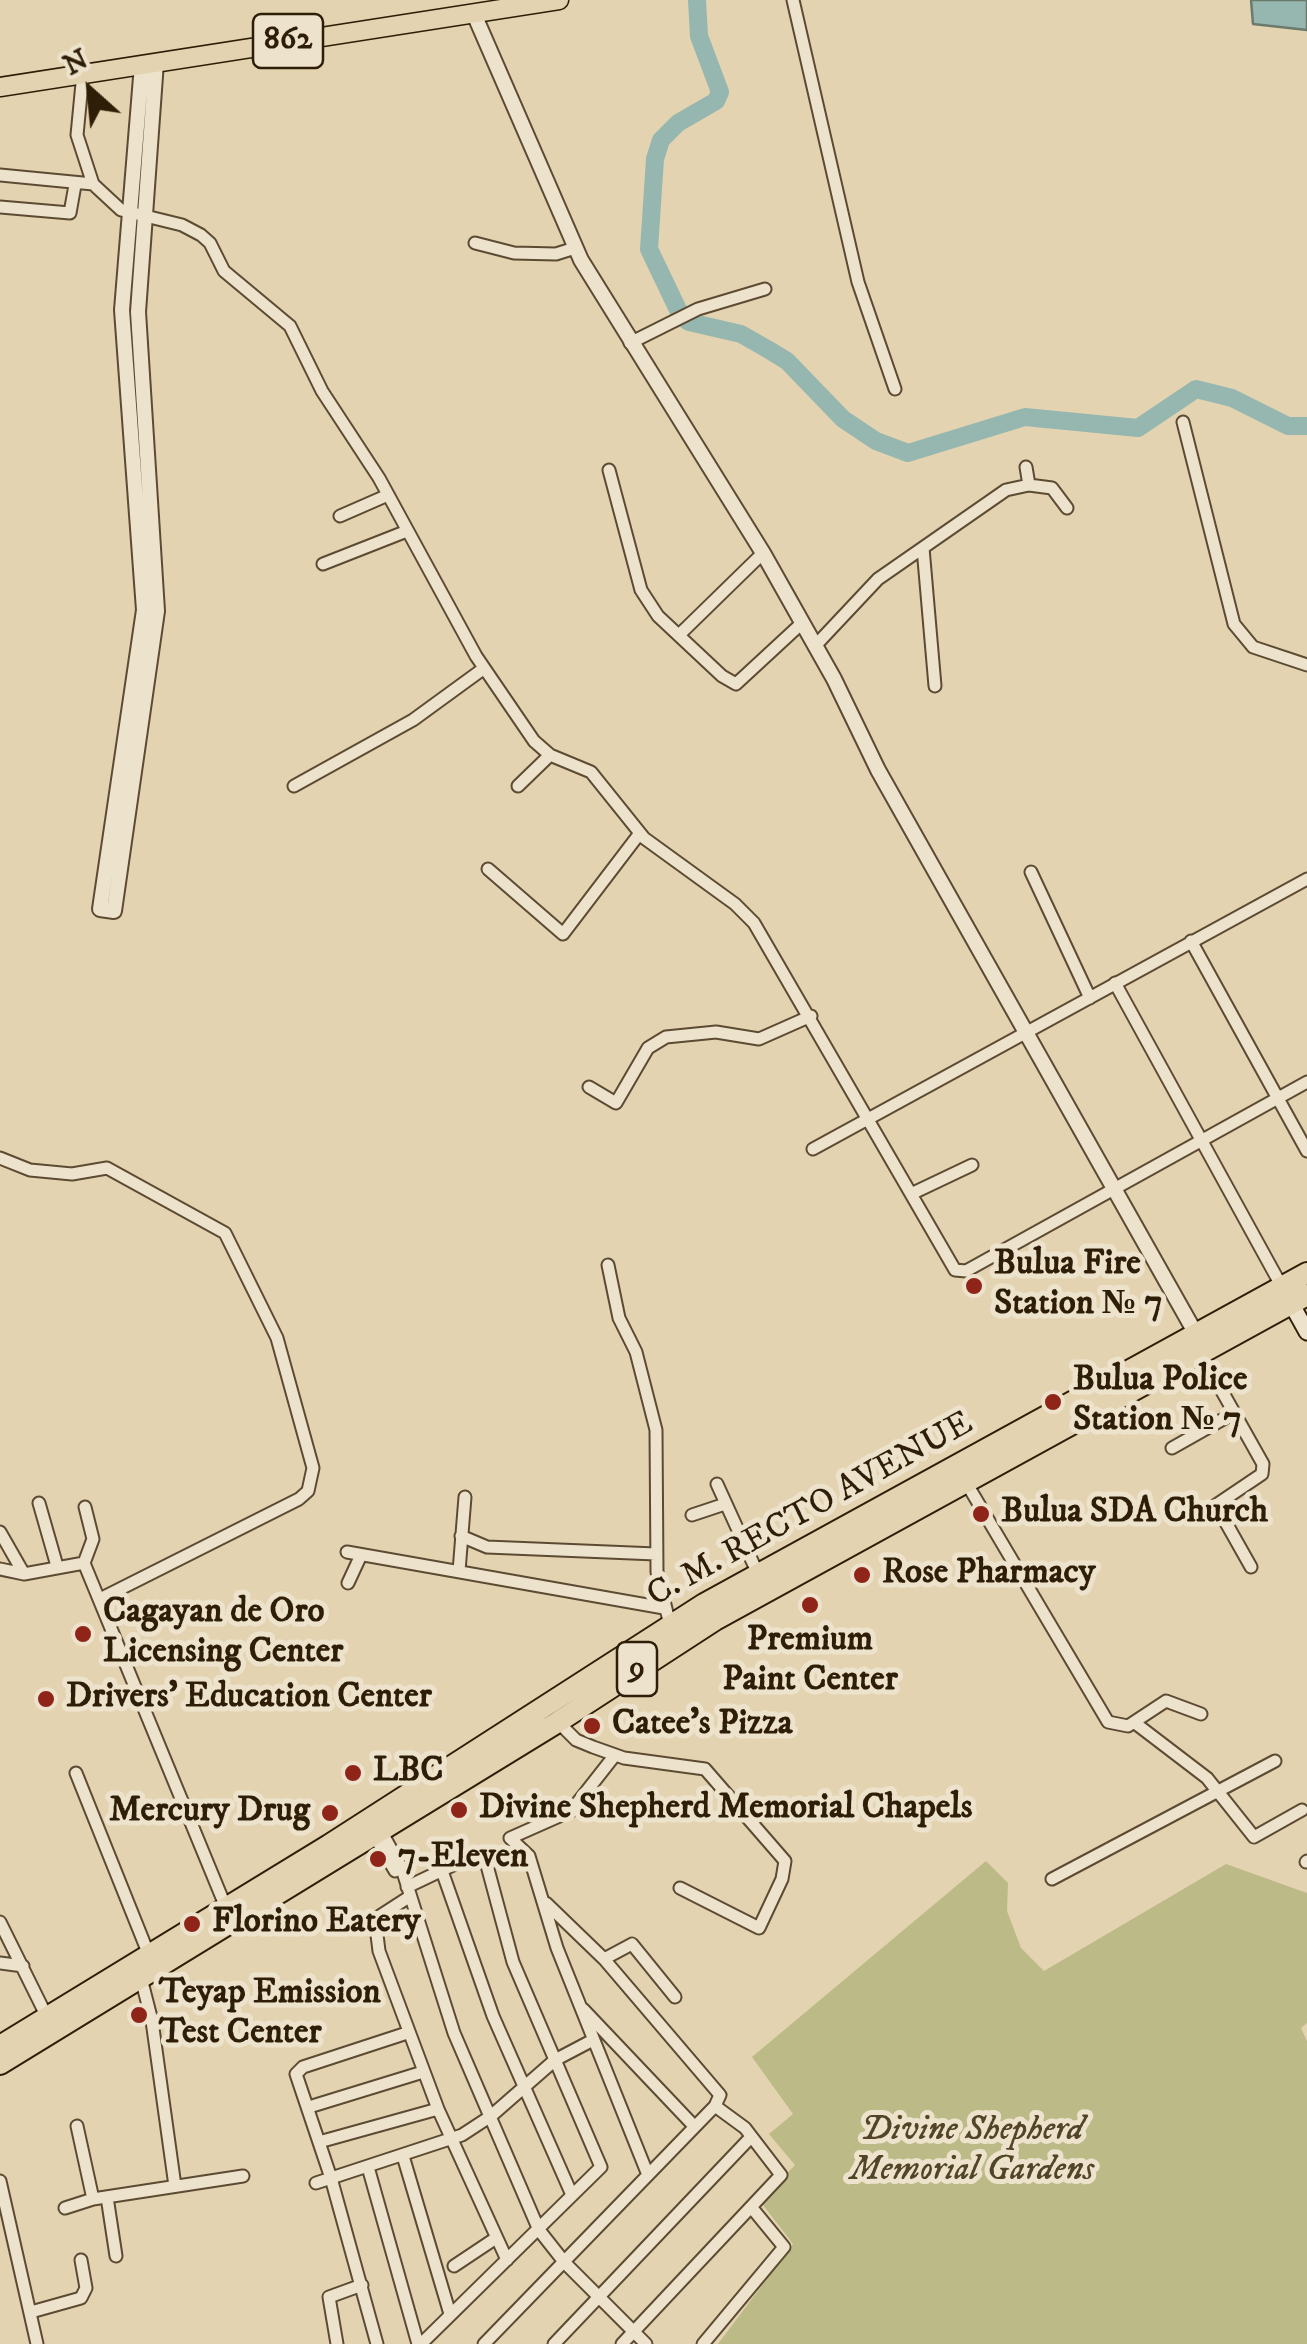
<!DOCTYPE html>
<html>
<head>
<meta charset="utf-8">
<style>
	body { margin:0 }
	#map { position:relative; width:1307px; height:2344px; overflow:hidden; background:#e4d3b1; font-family:"IM FELL DW Pica",serif }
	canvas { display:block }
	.north { position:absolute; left:40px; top:40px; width:100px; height:100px; -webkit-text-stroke:8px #ede2cc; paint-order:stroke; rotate:333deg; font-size:28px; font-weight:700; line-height:40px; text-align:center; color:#2f1e07 }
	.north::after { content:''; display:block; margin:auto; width:35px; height:45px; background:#2f1e07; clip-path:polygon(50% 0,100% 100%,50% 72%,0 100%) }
</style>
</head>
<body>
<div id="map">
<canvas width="1307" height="2344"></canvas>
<div class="north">N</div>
</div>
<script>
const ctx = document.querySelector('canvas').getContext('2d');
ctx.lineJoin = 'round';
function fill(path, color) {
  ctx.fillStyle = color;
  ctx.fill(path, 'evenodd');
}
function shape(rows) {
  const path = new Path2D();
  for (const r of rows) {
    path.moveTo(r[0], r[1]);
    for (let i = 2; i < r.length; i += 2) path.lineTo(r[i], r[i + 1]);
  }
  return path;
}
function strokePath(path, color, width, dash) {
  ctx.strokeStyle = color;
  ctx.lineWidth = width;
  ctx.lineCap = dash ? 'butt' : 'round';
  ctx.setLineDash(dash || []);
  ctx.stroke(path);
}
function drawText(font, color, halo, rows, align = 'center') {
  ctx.font = font + ' "IM FELL DW Pica",serif';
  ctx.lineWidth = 10;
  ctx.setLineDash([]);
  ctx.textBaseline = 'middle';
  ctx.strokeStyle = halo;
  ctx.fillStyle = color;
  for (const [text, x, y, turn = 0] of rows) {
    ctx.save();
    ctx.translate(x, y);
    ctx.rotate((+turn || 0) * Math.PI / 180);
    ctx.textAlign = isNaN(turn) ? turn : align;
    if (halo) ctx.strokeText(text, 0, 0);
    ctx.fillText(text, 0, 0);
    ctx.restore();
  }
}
const green = shape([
	[986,1861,1008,1883,1007,1911,1021,1948,1044,1971,1226,1864,1307,1893,1307,2023,1301,2028,1307,2041,1307,2344,718,2344,793,2244,760,2201,795,2165,769,2134,793,2114,752,2057]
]);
const water = shape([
	[1251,0,1307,0,1307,30,1253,24,1251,0]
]);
const river = shape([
	[697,0,699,36,720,92,716,101,678,123,661,140,655,159,649,249,681,316,689,322,741,334,769,350,787,361,843,419,876,441,908,453,1025,417,1138,428,1196,389,1232,398,1288,426,1307,426]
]);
const minor = shape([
	[793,0,858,282,895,389],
	[83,73,77,135,93,184,121,210,182,225,201,235,210,243,224,271,290,326,322,391,379,478,476,656,534,741,550,755,591,772,644,838,735,904,754,923,955,1270,966,1271,1307,1082],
	[0,175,93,184],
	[0,207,70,213,75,185],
	[475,243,514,253,556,254,575,248],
	[630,343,698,309,765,289],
	[1183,422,1234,624,1253,647,1307,665],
	[1026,467,1029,485],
	[609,470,641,590,658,616,722,676,736,684,802,623],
	[340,516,388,495],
	[923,548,935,686],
	[323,564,407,531],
	[679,635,763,553],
	[815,646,878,579,1006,490,1029,485,1052,488,1067,508],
	[294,786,413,720,483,669],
	[518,786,550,755],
	[488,869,563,934,640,833],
	[1031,872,1090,998],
	[1191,941,1307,1151],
	[1115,983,1282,1287],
	[589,1087,616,1103,648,1048,666,1037,716,1032,759,1039,811,1016],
	[813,1149,1307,879],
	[0,1158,30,1170,72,1174,107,1168,225,1233,277,1338,313,1468,308,1491,299,1499,102,1598],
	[911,1194,972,1165],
	[608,1265,619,1318,636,1352,656,1430,657,1572,670,1625],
	[1200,1352,1263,1464,1262,1474,1216,1505,1251,1567],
	[1172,1448,1234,1413],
	[964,1479,1108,1722,1128,1726,1166,1701,1201,1714],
	[717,1484,758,1574],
	[39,1503,57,1566],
	[692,1515,725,1504],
	[0,1532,24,1574],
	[461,1536,487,1547,656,1554],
	[347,1552,664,1608],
	[84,1563,227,1910],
	[84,1563,93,1539,85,1507],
	[0,1569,24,1574,84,1563],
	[459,1571,465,1497],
	[348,1583,361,1555],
	[556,1720,576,1740,593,1747,624,1758,705,1769,785,1861,782,1879,759,1928,680,1888],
	[1135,1723,1207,1778,1254,1837,1302,1810],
	[615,1755,571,1811,510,1838,529,1856,557,1948,648,2175],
	[76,1773,149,1955],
	[381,1831,402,1869,454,2033,539,2230,565,2263,646,2344],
	[374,1835,395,1871],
	[1306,1862,1307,1861],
	[442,1871,493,2016,572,2195],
	[1052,1879,1275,1761],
	[407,1887,474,1855,485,1858,513,1962,601,2167,421,2344],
	[409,1897,375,1919,379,1951,438,2109,507,2260],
	[0,1922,47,2017],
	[604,1959,632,1944,675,1997],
	[0,1963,23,1966],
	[141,1978,152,2021,175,2186],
	[583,2009,694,2126],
	[309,2107,423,2072],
	[77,2126,93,2199],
	[319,2142,438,2109],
	[403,2156,450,2314],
	[368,2167,418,2344],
	[0,2181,37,2344],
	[316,2183,462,2135,491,2116,555,2060,593,2040],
	[107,2197,116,2256],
	[65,2208,93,2199,243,2176],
	[454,2266,496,2238],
	[31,2312,81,2298,86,2288,81,2260],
	[337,2344,329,2297,362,2285],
	[377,2344,331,2178,296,2074,303,2067,407,2033],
	[484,2344,715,2106,720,2095,604,1959,546,1903],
	[554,2344,751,2137],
	[622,2344,781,2175,745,2128,715,2106],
	[703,2344,784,2247,752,2208]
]);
const tertiary = shape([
	[474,14,581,260,763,553,834,679,878,770,1196,1334],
	[142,65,122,310,144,610,100,909,114,911,157,611,138,312,156,62]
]);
const secondary = shape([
	[1287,1296,1307,1332]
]);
const primary = shape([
	[0,87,559,0]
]);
const trunk = shape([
	[0,2046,329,1845,704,1604,1307,1273],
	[0,2064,558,1722,715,1620,1307,1295]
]);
const markers = [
	[974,1286,10,"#8f2418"],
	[1053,1402,10,"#8f2418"],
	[981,1514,10,"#8f2418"],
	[862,1575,10,"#8f2418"],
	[810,1605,10,"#8f2418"],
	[83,1634,10,"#8f2418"],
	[46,1699,10,"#8f2418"],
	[592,1726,10,"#8f2418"],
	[353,1773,10,"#8f2418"],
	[459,1810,10,"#8f2418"],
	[330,1813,10,"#8f2418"],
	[378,1859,10,"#8f2418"],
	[192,1924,10,"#8f2418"],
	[139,2015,10,"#8f2418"]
];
const shields = [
	[288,41,70],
	[637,1669,40]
];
const shieldNames = [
	["862",288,41],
	["9",637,1669]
];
const poiNames = [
	["Bulua Fire",994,1266],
	["Station № 7",994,1306],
	["Bulua Police",1073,1382],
	["Station № 7",1073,1422],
	["Bulua SDA Church",1001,1514],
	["Rose Pharmacy",882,1575],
	["Cagayan de Oro",103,1614],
	["Licensing Center",103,1654],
	["Premium",810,1642,"center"],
	["Paint Center",810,1682,"center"],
	["Drivers' Education Center",66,1699],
	["Catee's Pizza",612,1726],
	["LBC",373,1773],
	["Divine Shepherd Memorial Chapels",479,1810],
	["Mercury Drug",310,1813,"right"],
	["7-Eleven",398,1859],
	["Florino Eatery",212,1924],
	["Teyap Emission",159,1995],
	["Test Center",159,2035]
];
const streetNames = [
	["C. M. RECTO AVENUE",811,1511,-29]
];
const parkNames = [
	["Divine Shepherd",972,2132],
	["Memorial Gardens",972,2172]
];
fill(green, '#bcba86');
fill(water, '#95b7af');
strokePath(water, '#6c7a6c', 2.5);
strokePath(river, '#95b7af', 18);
strokePath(minor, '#5c4b32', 15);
strokePath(tertiary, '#5c4b32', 18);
strokePath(secondary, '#2f1e07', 19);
strokePath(primary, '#2f1e07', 21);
strokePath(trunk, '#2f1e07', 24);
strokePath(minor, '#ede2cc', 11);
strokePath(tertiary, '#ede2cc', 14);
strokePath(secondary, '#ede2cc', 15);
strokePath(primary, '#e4d3b1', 18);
strokePath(trunk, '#e4d3b1', 20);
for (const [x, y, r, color] of markers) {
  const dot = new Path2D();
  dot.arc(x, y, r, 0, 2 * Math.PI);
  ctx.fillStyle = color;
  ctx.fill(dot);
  strokePath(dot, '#ede2cc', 4);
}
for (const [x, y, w] of shields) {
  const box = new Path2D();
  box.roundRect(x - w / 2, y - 27, w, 54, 8);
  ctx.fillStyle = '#ede2cc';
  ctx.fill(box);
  strokePath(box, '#2f1e07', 2.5);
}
drawText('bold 32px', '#2f1e07', null, shieldNames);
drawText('bold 35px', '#2f1e07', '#ede2cc', poiNames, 'left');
drawText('35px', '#2f1e07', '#ede2cc', streetNames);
drawText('italic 35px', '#524527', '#ede2cc', parkNames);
</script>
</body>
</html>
